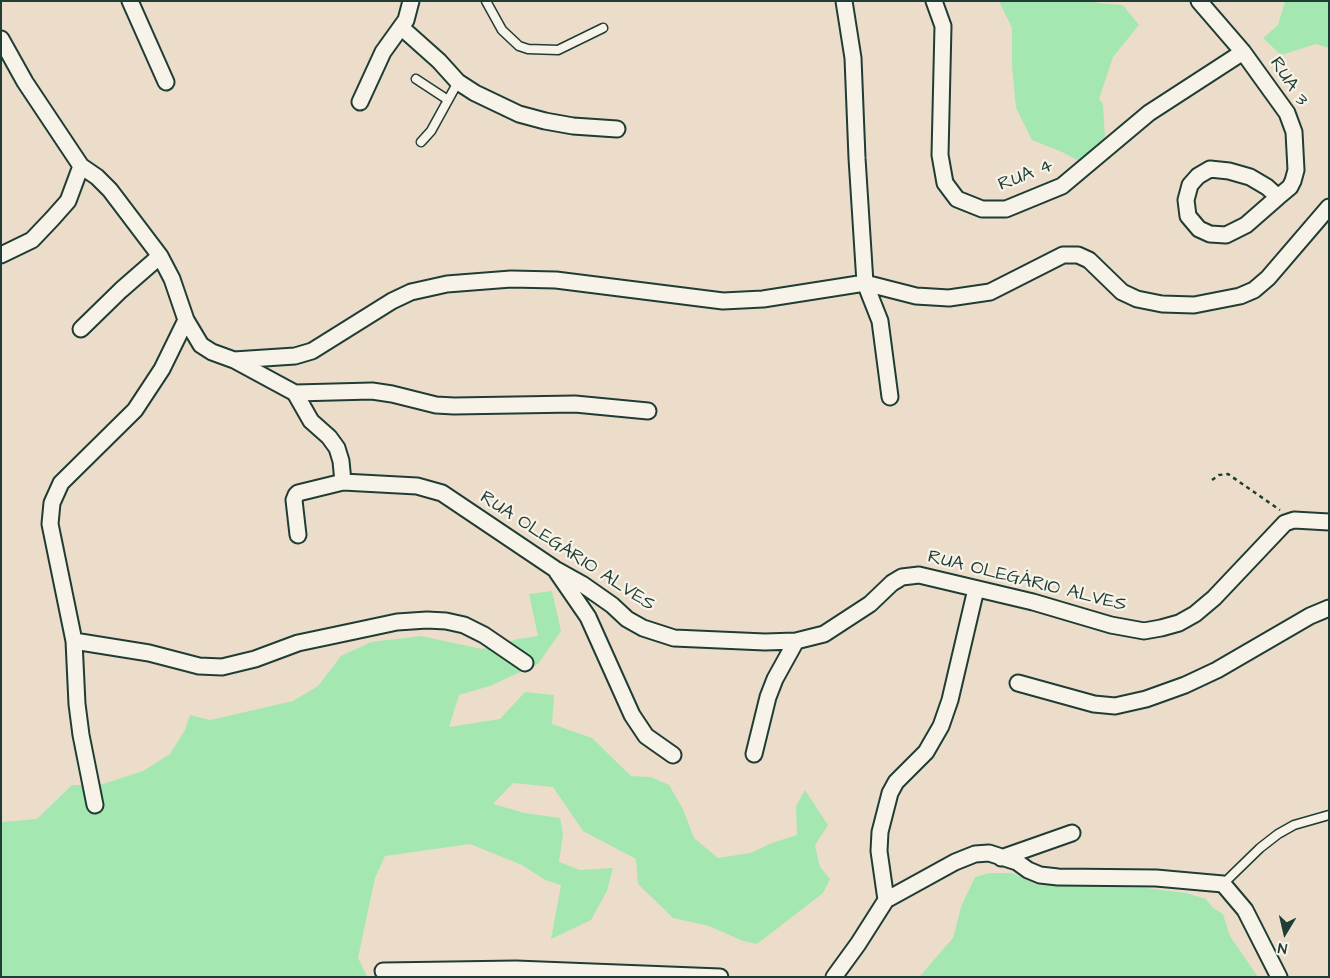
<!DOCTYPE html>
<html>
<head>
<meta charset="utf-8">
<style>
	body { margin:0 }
	#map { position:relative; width:1330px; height:978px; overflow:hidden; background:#ecddca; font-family:"Architects Daughter",sans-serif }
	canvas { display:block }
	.frame { position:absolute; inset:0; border:2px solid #1f3d34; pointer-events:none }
	.north { position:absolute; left:1260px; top:908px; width:50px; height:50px; -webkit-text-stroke:4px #f7f3e8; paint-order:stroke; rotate:189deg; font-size:14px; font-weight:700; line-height:20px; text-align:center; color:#1f3d34 }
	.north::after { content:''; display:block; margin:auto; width:18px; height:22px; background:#1f3d34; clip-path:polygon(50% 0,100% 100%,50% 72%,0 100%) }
</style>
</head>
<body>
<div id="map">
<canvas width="1330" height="978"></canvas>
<div class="frame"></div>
<div class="north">N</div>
</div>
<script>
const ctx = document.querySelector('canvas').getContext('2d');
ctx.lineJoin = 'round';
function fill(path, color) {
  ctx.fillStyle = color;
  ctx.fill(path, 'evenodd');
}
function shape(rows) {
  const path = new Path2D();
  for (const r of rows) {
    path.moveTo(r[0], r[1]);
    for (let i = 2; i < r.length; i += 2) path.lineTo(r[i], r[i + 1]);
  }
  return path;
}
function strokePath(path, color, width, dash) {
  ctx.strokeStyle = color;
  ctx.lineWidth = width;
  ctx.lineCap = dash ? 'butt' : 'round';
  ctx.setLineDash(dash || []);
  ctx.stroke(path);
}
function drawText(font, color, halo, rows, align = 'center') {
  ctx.font = font + ' "Architects Daughter",sans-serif';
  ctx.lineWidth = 4.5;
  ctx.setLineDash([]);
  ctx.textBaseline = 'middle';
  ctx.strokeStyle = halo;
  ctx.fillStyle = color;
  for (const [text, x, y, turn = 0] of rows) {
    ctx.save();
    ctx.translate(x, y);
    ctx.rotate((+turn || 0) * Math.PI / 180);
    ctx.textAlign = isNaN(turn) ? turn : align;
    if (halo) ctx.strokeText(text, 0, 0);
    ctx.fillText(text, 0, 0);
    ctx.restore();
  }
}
const green = shape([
	[999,1,1096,1,1097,3,1123,5,1139,25,1113,57,1099,99,1103,104,1105,138,1081,162,1062,152,1032,140,1016,108,1012,66,1012,28],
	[1285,1,1329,1,1329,48,1316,44,1281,55,1263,38,1278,25],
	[552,591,561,631,538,664,490,686,459,695,449,727,500,719,525,692,554,695,552,724,592,738,631,776,651,777,669,785,683,809,694,838,718,858,750,853,772,843,797,835,796,806,805,790,828,825,815,845,820,867,830,879,823,893,757,944,743,941,709,926,673,918,638,884,636,859,583,831,553,787,513,783,493,804,525,813,560,818,563,834,559,862,580,870,613,868,607,891,591,920,551,939,561,885,545,880,522,865,470,844,385,856,375,878,358,958,367,976,366,977,1,977,1,822,37,819,72,785,100,785,143,771,170,754,185,730,190,715,210,720,293,701,318,686,341,656,371,642,421,636,482,649,518,639,538,636,529,594],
	[990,873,1012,873,1038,885,1146,888,1186,893,1206,899,1213,908,1223,914,1230,936,1258,977,919,977,953,938,961,907,975,877]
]);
const path = shape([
	[1212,480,1219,475,1228,474,1280,510]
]);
const service = shape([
	[486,1,502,30,519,46,528,49,558,50,603,28],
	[416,79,448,100],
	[421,142,431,131,458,82],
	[1223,884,1260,848,1278,834,1294,825,1329,815]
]);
const minor = shape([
	[130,1,166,82],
	[844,1,853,58,857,158,865,283,880,321,890,397],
	[934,1,943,26,940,155,945,183,957,199,982,209,1006,209,1062,186,1149,113,1243,52],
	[1199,1,1243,52,1287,113,1294,132,1296,170,1293,181,1290,187,1278,197,1246,225,1226,235,1210,234,1199,229,1188,216,1186,200,1190,185,1198,176,1210,169,1229,171,1250,177,1267,187,1278,197],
	[402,28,439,61,458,82,475,93,519,114,545,121,573,126,617,129],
	[1,39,25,82,81,166,97,177,110,190,160,256,172,279,186,320,201,345,212,352,234,360,295,356,312,351,392,301,411,292,447,284,511,279,556,280,723,301,763,299,865,283,916,296,949,298,990,292,1063,255,1078,255,1089,260,1122,292,1137,299,1162,304,1194,305,1240,296,1254,290,1268,278,1329,207],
	[360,102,383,52,406,20,411,1],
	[1,255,32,240,52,219,68,201,81,166],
	[186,320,162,369,135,410,61,483,52,503,50,524,74,641,149,653,199,666,222,667,255,659,298,643,336,635,397,622,427,620,446,621,464,625,484,635,525,663],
	[81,329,121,290,160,256],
	[234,360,295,393,311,421,329,437,337,448,341,461,343,482,417,486,442,493,555,569,582,584,612,605,627,619,643,628,674,638,765,642,796,641,824,634,870,604,892,583,902,577,919,575,1033,602,1111,625,1144,631,1161,628,1179,623,1195,614,1214,598,1285,523,1294,520,1329,522],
	[295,393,372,391,392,394,436,405,454,406,575,404,648,411],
	[298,535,294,500,296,495,298,493,343,482],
	[557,572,588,617,632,715,646,736,673,755],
	[976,589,950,700,941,726,926,752,896,782,890,793,880,832,879,851,886,900,955,862,975,854,989,853,1017,862,1028,870,1040,875,1058,877,1156,878,1223,884,1245,910,1279,977],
	[74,641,77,704,81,735,95,805],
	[1018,683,1094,704,1115,706,1146,699,1185,685,1217,670,1310,616,1329,608],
	[754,754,768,697,775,679,796,641],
	[1001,858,1072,833],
	[383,971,516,969,720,977],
	[834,977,858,944,886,900]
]);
const streetNames = [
	["RUA 3",1288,82,57],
	["RUA 4",1026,176,-22],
	["RUA OLEGÁRIO ALVES",567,552,33],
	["RUA OLEGÁRIO ALVES",1027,582,14]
];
fill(green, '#a5e7b0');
strokePath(service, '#1f3d34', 11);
strokePath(minor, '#1f3d34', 19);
strokePath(path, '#1f3d34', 2.5, [4, 4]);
strokePath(service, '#f7f3e8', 8);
strokePath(minor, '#f7f3e8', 15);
drawText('19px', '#1f3d34', '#f7f3e8', streetNames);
</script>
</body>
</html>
